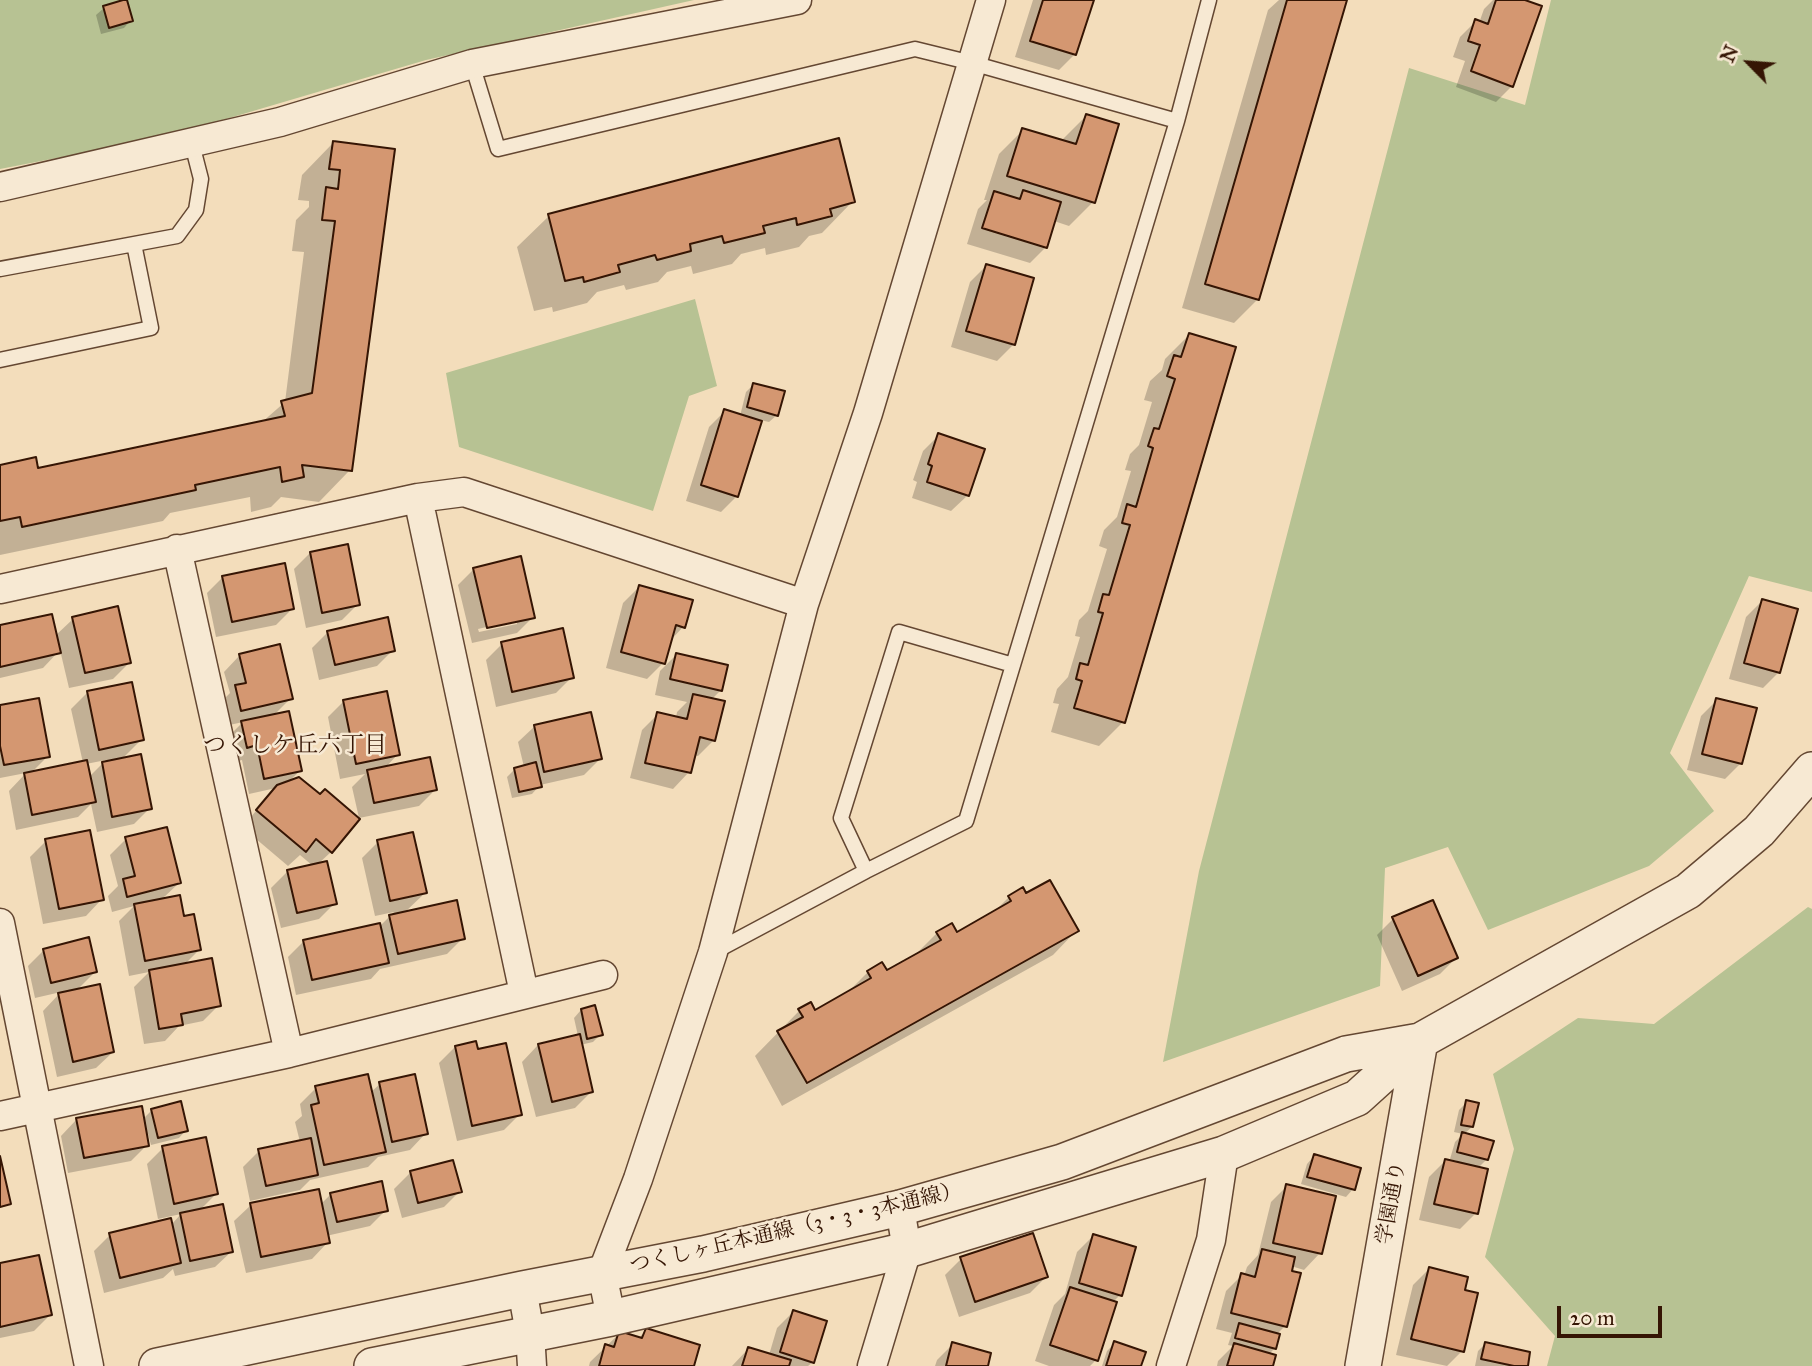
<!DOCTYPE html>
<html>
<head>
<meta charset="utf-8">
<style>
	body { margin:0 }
	#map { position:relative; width:1812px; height:1366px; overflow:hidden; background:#f3ddbb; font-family:"IM FELL Great Primer",serif }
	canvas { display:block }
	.north { position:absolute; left:1714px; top:28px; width:70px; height:70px; -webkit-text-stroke:5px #f7e9d3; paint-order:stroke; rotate:295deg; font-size:19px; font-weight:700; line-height:28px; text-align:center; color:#351504 }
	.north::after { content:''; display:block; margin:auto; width:24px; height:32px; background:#351504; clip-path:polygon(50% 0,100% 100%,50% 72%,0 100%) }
	.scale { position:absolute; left:1557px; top:1306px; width:105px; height:32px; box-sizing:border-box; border:4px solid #351504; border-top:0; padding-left:9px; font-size:21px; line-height:24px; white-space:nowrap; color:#351504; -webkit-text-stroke:5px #f7e9d3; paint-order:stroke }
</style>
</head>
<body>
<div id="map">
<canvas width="1812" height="1366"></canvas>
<div class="north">N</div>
<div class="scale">20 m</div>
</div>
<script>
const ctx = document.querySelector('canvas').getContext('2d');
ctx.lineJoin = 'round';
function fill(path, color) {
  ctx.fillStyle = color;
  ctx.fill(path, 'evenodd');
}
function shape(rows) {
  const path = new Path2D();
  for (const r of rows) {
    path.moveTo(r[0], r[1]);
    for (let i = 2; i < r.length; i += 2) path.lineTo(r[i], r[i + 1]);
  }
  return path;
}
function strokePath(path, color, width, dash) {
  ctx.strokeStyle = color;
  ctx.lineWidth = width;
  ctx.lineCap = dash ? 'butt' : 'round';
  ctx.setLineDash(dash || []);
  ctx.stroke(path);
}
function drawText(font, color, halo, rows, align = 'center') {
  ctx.font = font + ' "IM FELL Great Primer","Noto Serif JP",serif';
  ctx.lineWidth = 5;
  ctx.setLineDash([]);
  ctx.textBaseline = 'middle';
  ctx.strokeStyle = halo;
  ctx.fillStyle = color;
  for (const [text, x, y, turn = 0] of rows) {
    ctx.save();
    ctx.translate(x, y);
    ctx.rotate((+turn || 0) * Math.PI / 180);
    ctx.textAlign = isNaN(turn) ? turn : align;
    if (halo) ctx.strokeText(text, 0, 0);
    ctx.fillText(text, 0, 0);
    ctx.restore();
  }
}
const green = shape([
	[0,0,694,0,426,60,165,137,0,169],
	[1551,0,1812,0,1812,592,1749,576,1670,753,1714,811,1649,866,1488,930,1448,847,1385,868,1380,986,1163,1062,1199,871,1409,68,1525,105],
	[695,299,717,386,689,396,653,511,459,447,446,373],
	[1808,907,1812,909,1812,1366,1547,1366,1555,1336,1485,1257,1514,1149,1493,1074,1578,1018,1654,1024]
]);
const shadow = shape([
	[1033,0,1092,0,1075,54,1059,70,1015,57],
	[1279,0,1341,0,1258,299,1234,323,1182,308,1268,10],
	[1493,0,1520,0,1512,86,1496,102,1456,87,1465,61,1453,57,1460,37,1476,21,1479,23,1484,9],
	[104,8,131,20,124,28,101,34,96,15],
	[1086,116,1093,202,1069,226,1054,221,1046,247,1030,263,967,244,978,209,987,200,984,200,999,154,1023,130,1062,140],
	[333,143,393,151,350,470,319,502,281,497,271,507,251,512,250,497,170,513,163,521,0,555,0,467,37,470,261,423,285,402,304,252,292,251,296,220,309,207,309,201,298,200,302,175],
	[853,201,822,233,809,236,799,247,766,255,765,248,741,254,732,264,693,274,691,266,667,272,658,282,626,290,624,285,597,292,587,303,553,312,552,307,534,311,517,247,549,216],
	[986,266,1032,279,1013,345,997,361,951,347,970,282],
	[1189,335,1123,722,1099,746,1051,732,1059,704,1053,703,1057,689,1068,677,1080,637,1075,636,1079,620,1088,611,1107,549,1099,546,1104,530,1117,517,1131,471,1125,470,1130,454,1139,445,1152,402,1144,400,1150,381,1162,370,1165,359],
	[754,384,777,415,769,422,760,420,737,496,721,512,686,501,709,427,725,411,740,416,746,392],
	[939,435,968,495,951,511,912,498,917,482,913,480,923,451],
	[310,553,358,604,342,620,306,628,294,569],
	[474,569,533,617,517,633,472,643,458,585],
	[517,620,517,624,479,632,478,629],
	[223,577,292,609,276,625,216,637,207,593],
	[639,587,683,627,670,641,663,663,647,679,606,668,623,603],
	[1762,601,1779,672,1763,688,1729,679,1746,617],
	[73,619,129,663,113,679,69,688,60,650,43,668,0,678,0,627,55,636],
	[328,632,393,650,377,666,319,680,312,648],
	[502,644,572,677,556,693,496,707,486,660],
	[240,655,291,698,272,717,300,771,287,783,331,852,318,864,335,903,319,919,281,928,271,888,287,872,313,866,300,855,288,866,242,827,276,788,249,794,242,760,231,763,226,739,243,722,225,726,220,703,230,693,224,672],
	[676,655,721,690,711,700,714,740,698,756,693,755,689,772,673,789,630,778,642,730,658,714,676,718,677,712,687,702,655,695,660,671],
	[130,684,142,739,122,759,150,808,134,824,97,832,91,804,78,817,16,830,9,791,26,773,0,778,0,707,48,756,30,774,83,763,71,709,87,693],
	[106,760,89,777,86,764],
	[1717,700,1741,763,1725,779,1687,770,1701,716],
	[344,701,398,754,385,768,435,790,419,806,359,818,352,787,365,774,340,779,328,717],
	[535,726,600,759,584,775,540,785,532,794,512,798,507,777,515,769,524,767,518,742],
	[126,839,179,883,161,900,183,919,199,950,184,965,219,1005,203,1021,179,1026,165,1041,144,1044,134,987,149,972,129,976,119,921,134,906,112,912,108,896,118,886,110,855],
	[46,841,102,899,86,916,43,924,30,857],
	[378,842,425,893,404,913,463,938,447,954,380,969,371,979,296,995,288,957,304,941,379,927,394,912,375,916,362,858],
	[1025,896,1076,931,1053,955,782,1106,755,1056,800,1010,814,1012,845,995,868,972,886,973,912,958,937,933,956,934,992,914,1009,897],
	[1393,919,1456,958,1440,974,1402,991,1377,935],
	[44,950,95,972,76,991,113,1052,96,1068,57,1077,43,1011,61,992,35,998,28,966],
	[581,1010,601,1034,593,1042,580,1045,591,1092,575,1108,536,1117,522,1062,538,1045,578,1036,574,1018],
	[455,1047,476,1051,520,1114,504,1130,457,1141,439,1063],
	[380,1084,426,1133,410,1150,378,1157,368,1167,310,1180,300,1190,250,1201,243,1167,259,1151,300,1142,295,1122,302,1116,300,1104,316,1088,371,1092],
	[1467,1102,1472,1127,1464,1134,1487,1159,1477,1169,1476,1213,1460,1229,1419,1220,1429,1177,1445,1161,1456,1164,1457,1161,1450,1159,1455,1142,1463,1134,1454,1132,1459,1110],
	[152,1110,186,1130,179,1138,151,1145,148,1134,145,1134,147,1145,131,1161,68,1173,61,1136,77,1119,143,1119],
	[163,1148,216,1194,200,1210,232,1251,215,1267,175,1276,173,1269,163,1278,104,1293,94,1251,110,1235,171,1225,181,1214,158,1219,147,1164],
	[1314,1156,1353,1189,1346,1197,1301,1184,1307,1164],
	[452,1162,460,1191,444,1207,402,1218,394,1189,410,1173],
	[1287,1186,1320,1253,1304,1270,1291,1266,1285,1326,1278,1333,1275,1348,1268,1355,1272,1366,1217,1366,1218,1361,1233,1346,1228,1345,1232,1333,1216,1329,1226,1291,1242,1275,1244,1276,1247,1267,1258,1255,1271,1202],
	[331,1194,386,1210,370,1226,326,1236,328,1242,312,1259,246,1273,234,1221,251,1205,320,1205],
	[1093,1236,1120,1295,1112,1303,1096,1360,1090,1366,1049,1366,1035,1361,1054,1305,1065,1294,1077,1252],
	[961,1259,1046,1277,1030,1293,959,1317,945,1275],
	[0,1265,50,1315,34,1331,0,1338],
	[1429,1269,1463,1291,1462,1351,1447,1366,1396,1355,1413,1285],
	[793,1312,813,1362,808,1366,732,1366,748,1349,769,1355,777,1328],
	[646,1330,692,1366,589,1366,590,1362,620,1333,638,1339],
	[1115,1343,1139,1366,1102,1366,1107,1351],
	[953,1344,986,1366,935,1366,937,1360],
	[1485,1344,1526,1366,1475,1366,1478,1351]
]);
const building = shape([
	[123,0,127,0,133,21,109,28,103,6,123,0],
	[1043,0,1094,0,1076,55,1030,41,1043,0],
	[1287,0,1347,0,1259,300,1205,284,1287,0],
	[1496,0,1525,0,1542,6,1513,87,1471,71,1480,45,1468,41,1475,19,1488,24,1496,0],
	[1086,114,1119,124,1095,203,1007,176,1022,128,1076,144,1086,114],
	[839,138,855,202,830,209,832,216,797,225,796,218,763,226,765,233,724,243,722,236,690,244,691,251,657,260,655,255,618,265,620,272,584,282,583,277,565,281,548,214,839,138],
	[333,141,395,149,352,471,302,465,304,477,282,482,280,467,195,485,196,490,22,527,20,517,0,521,0,465,36,457,38,468,285,416,281,401,312,393,335,221,322,220,326,187,338,189,340,170,329,169,333,141],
	[1023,190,1061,202,1047,248,982,228,994,191,1020,199,1023,190],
	[986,264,1034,278,1015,345,966,331,986,264],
	[1189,333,1236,347,1125,723,1074,708,1082,681,1076,679,1080,663,1088,665,1103,613,1098,612,1103,594,1109,595,1130,525,1122,523,1127,504,1136,507,1153,448,1148,446,1154,428,1159,429,1175,379,1167,376,1174,355,1181,357,1189,333],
	[753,383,785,391,778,416,747,407,753,383],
	[724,409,762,421,738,497,701,485,724,409],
	[938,433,985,449,969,496,927,482,932,466,928,464,938,433],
	[348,544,360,605,322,613,310,552,348,544],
	[521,556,535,618,487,628,473,568,521,556],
	[285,563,294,609,232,622,222,576,285,563],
	[639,585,693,600,685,628,676,625,665,664,621,652,639,585],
	[1762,599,1798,609,1780,673,1744,663,1762,599],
	[118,606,131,663,85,673,72,617,118,606],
	[52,614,61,653,0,667,0,625,52,614],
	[388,617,395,651,335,665,327,631,388,617],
	[563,628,574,678,512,692,501,642,563,628],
	[280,644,293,699,241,711,235,685,246,683,239,654,280,644],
	[676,653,728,665,722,691,670,679,676,653],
	[132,682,144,740,99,750,87,691,132,682],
	[387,691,400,755,356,764,343,700,387,691],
	[693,694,725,701,715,741,700,737,691,773,645,763,657,712,687,719,693,694],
	[39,698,50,757,4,765,0,746,0,705,39,698],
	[1716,698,1757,708,1742,764,1702,754,1716,698],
	[289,711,302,771,264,779,257,745,247,748,241,721,289,711],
	[591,712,602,759,544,772,534,725,591,712],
	[141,754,152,809,112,817,102,762,141,754],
	[430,757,437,790,374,803,367,770,430,757],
	[87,760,96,802,32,815,24,773,87,760],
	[536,762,542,787,519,792,514,768,536,762],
	[299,777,320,794,325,789,360,819,332,853,316,839,306,852,256,810,277,785,299,777],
	[167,827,181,883,127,897,123,879,135,876,125,837,167,827],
	[90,830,104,900,59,909,45,839,90,830],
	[413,832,427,893,390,901,377,840,413,832],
	[327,861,337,904,297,913,287,870,327,861],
	[1050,880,1079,931,807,1083,777,1031,803,1017,798,1009,811,1002,815,1010,871,978,867,971,882,962,887,970,941,940,936,932,952,923,957,932,1011,901,1008,896,1023,887,1026,893,1050,880],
	[180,895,184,916,194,914,201,950,145,961,134,904,180,895],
	[457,900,465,939,398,954,389,915,457,900],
	[1433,900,1458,958,1418,976,1392,917,1433,900],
	[380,923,389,963,312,980,303,940,380,923],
	[89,937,97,972,51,983,43,949,89,937],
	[212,958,221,1006,181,1014,183,1025,159,1029,149,970,212,958],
	[100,984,114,1052,73,1062,58,993,100,984],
	[595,1005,603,1035,587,1039,581,1009,595,1005],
	[580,1034,593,1092,552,1102,538,1044,580,1034],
	[476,1041,478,1049,506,1043,522,1115,472,1126,455,1046,476,1041],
	[368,1074,386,1152,324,1165,311,1105,319,1103,315,1086,368,1074],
	[415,1074,428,1134,392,1142,379,1082,415,1074],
	[1466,1100,1479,1103,1473,1127,1461,1125,1466,1100],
	[181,1101,188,1131,158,1138,151,1109,181,1101],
	[142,1106,149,1146,84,1158,76,1118,142,1106],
	[1462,1132,1494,1141,1488,1160,1457,1152,1462,1132],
	[206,1137,218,1194,174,1204,162,1146,206,1137],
	[311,1138,318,1175,266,1186,258,1149,311,1138],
	[1314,1154,1361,1168,1355,1190,1307,1177,1314,1154],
	[0,1156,11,1204,0,1207,0,1156],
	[1445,1159,1488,1169,1478,1214,1434,1204,1445,1159],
	[453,1160,462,1192,418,1203,410,1171,453,1160],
	[382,1181,388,1211,337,1222,330,1193,382,1181],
	[1286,1184,1336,1196,1322,1254,1273,1243,1286,1184],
	[319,1189,330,1243,261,1257,250,1203,319,1189],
	[223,1204,233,1252,190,1261,180,1213,223,1204],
	[171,1218,181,1263,120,1278,109,1233,171,1218],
	[1033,1233,1048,1277,975,1302,960,1257,1033,1233],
	[1093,1234,1136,1247,1122,1296,1079,1283,1093,1234],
	[1262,1249,1295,1257,1292,1271,1301,1273,1287,1327,1231,1313,1241,1273,1255,1277,1262,1249],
	[39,1255,52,1315,0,1327,0,1263,39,1255],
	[1429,1267,1468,1277,1465,1290,1478,1293,1464,1352,1411,1339,1429,1267],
	[1070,1287,1117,1302,1098,1361,1050,1345,1070,1287],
	[793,1310,827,1321,814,1363,780,1352,793,1310],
	[1239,1323,1280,1334,1276,1349,1235,1338,1239,1323],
	[646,1328,700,1345,694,1366,599,1366,605,1344,614,1347,619,1331,642,1338,646,1328],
	[1114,1341,1146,1352,1141,1366,1106,1366,1114,1341],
	[952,1342,991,1353,988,1366,946,1366,952,1342],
	[1485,1342,1530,1352,1528,1366,1514,1366,1481,1359,1485,1342],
	[1234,1343,1276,1355,1273,1366,1227,1366,1234,1343],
	[748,1347,791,1360,789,1366,742,1366,748,1347]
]);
const service = shape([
	[472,64,498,149,915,49,972,63,1177,121],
	[0,269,177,236,196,210,201,179,192,144],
	[0,360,151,328,134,244],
	[866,871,841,818,899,632,1013,665],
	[714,952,866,871,966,821,1177,121,1209,0]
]);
const minor = shape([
	[0,187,280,122,472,64,797,0],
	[418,498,524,993],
	[177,549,289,1053],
	[0,589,418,498,464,492,804,604],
	[0,923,89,1366],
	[0,1116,289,1053,603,975],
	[522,1289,530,1333,532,1366],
	[611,1318,602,1273,638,1179,713,952,804,604,868,413,991,0],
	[872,1366,907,1250,900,1208],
	[1171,1366,1211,1240,1224,1154]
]);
const tertiary = shape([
	[157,1366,522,1289,703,1254,900,1208,1062,1162,1346,1054,1420,1041],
	[372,1366,611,1318,907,1250,1224,1154,1357,1098,1420,1041,1688,891,1759,831,1812,770],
	[1363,1366,1420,1041]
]);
const streetNames = [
	["学園通り",1392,1203,-80],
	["つくしヶ丘本通線（3・3・3本通線）",796,1229,-13]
];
const neighbourhoodNames = [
	["つくしケ丘六丁目",295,746]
];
fill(green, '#b7c293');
fill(shadow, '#0003');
fill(building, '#d49771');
strokePath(building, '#351504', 2);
strokePath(service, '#644732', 17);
strokePath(minor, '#644732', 31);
strokePath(tertiary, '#644732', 38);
strokePath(service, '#f7e9d3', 14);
strokePath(minor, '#f7e9d3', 28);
strokePath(tertiary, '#f7e9d3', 35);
drawText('21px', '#351504', '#f7e9d3', streetNames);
drawText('23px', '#351504', '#f7e9d3', neighbourhoodNames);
</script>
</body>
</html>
